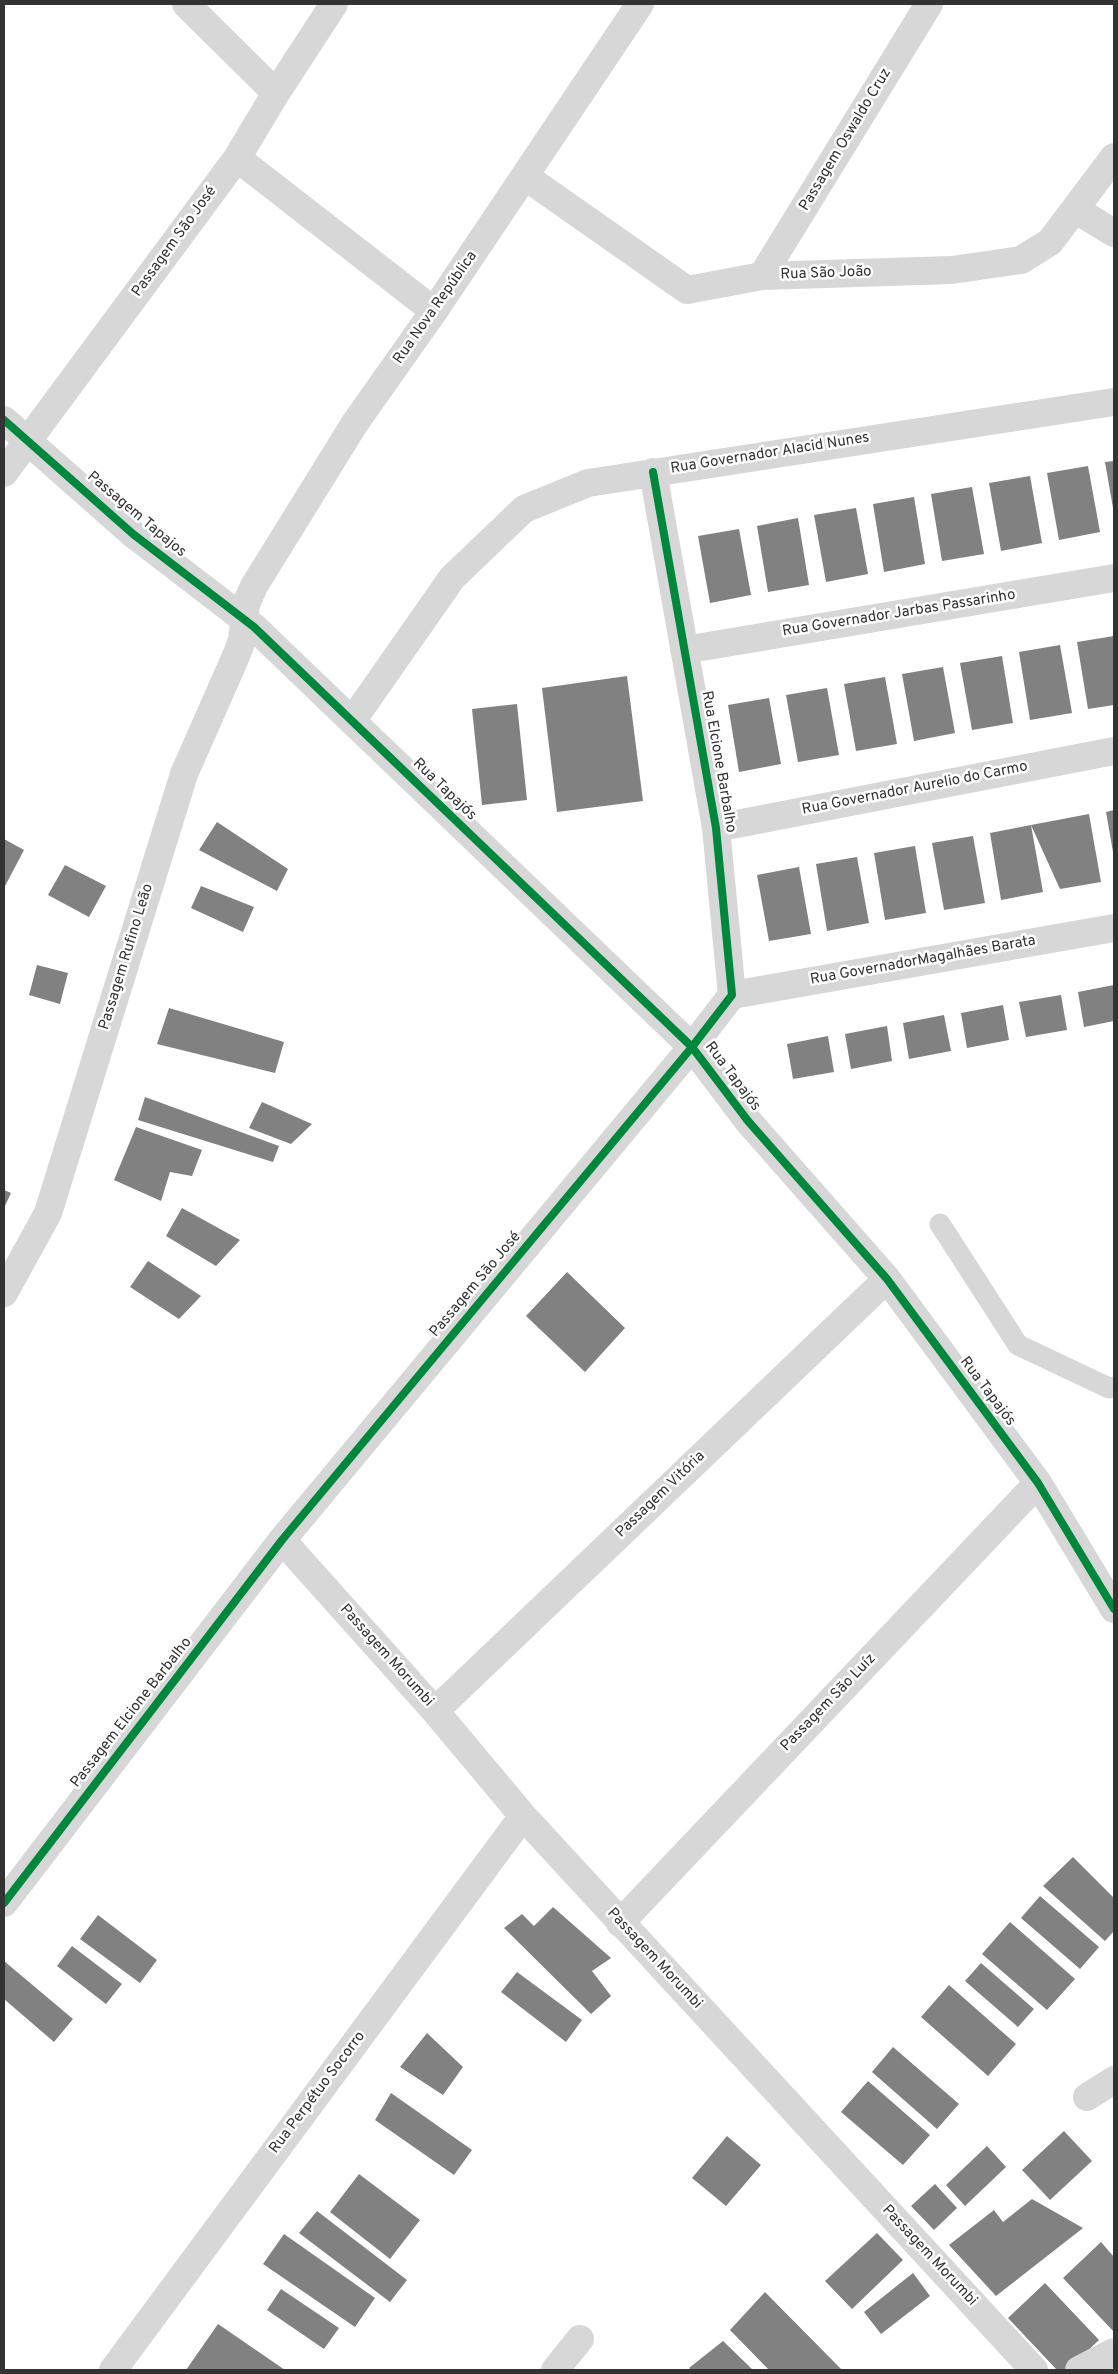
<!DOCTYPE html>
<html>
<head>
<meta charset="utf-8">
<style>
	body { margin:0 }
	#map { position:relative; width:1118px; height:2374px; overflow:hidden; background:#fff; font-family:Overpass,sans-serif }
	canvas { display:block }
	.frame { position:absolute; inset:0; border:5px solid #333; pointer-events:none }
</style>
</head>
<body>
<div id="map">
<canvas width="1118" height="2374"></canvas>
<div class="frame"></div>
</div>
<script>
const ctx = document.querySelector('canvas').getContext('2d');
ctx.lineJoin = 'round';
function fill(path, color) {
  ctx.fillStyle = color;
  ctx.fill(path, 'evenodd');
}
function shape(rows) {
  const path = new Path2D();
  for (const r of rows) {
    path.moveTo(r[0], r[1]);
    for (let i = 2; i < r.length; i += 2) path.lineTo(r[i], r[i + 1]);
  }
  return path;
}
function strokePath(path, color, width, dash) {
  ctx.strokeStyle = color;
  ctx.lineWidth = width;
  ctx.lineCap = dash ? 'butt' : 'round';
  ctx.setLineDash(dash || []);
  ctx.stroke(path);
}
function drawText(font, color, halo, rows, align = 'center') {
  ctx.font = font + ' Overpass,sans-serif';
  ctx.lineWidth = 5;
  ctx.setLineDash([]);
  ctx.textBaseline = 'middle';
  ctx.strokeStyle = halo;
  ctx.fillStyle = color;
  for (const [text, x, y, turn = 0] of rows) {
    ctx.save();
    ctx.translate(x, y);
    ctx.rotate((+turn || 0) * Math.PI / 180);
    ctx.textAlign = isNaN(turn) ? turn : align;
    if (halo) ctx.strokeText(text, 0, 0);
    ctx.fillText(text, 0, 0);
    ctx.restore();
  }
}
const building = shape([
	[1114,461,1114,508,1113,508,1105,462],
	[1088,466,1100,532,1059,540,1047,473],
	[1030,476,1042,543,1001,551,989,483],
	[972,487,984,554,942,561,931,494],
	[914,497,925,564,884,572,873,504],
	[856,508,868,574,826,582,814,515],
	[798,518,809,585,768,592,757,526],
	[739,529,751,595,710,603,698,536],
	[1114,636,1114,705,1088,709,1077,642],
	[1060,645,1072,713,1030,720,1019,652],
	[1002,656,1013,723,972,730,960,663],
	[943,667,955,733,914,741,902,674],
	[627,676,643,801,557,812,542,688],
	[885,677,897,744,856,751,844,684],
	[827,688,839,755,798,762,786,695],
	[769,698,781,764,739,772,728,705],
	[517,704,527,800,482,805,472,709],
	[1114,810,1114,852,1113,852,1106,812],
	[1089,814,1101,882,1060,889,1031,825],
	[217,822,288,869,277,891,199,850],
	[1031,825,1043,892,1001,900,990,833],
	[973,836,985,903,944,910,932,843],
	[4,839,24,850,4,888],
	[915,846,926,913,885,920,874,853],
	[857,857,869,923,827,931,816,864],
	[65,865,106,886,89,917,48,895],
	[799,867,811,934,769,941,757,875],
	[201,886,254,907,243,932,191,908],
	[37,965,68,973,60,1004,29,995],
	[1114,985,1114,1021,1084,1027,1078,992],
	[1061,995,1067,1030,1026,1037,1019,1002],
	[1003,1005,1009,1040,967,1048,961,1013],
	[169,1008,284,1042,275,1073,157,1044],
	[944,1015,951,1051,909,1059,903,1023],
	[887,1026,892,1061,851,1069,845,1034],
	[828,1036,834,1072,793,1079,787,1044],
	[145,1097,279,1146,273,1162,138,1120],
	[262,1102,312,1124,291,1144,249,1128],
	[136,1127,202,1150,192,1176,170,1172,161,1201,114,1180],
	[4,1190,11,1193,4,1208],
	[182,1208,240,1240,216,1266,166,1236],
	[148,1261,201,1296,179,1319,130,1287],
	[567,1272,625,1328,585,1372,526,1316],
	[1073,1857,1114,1898,1114,1931,1105,1941,1043,1886],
	[1040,1896,1099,1947,1080,1969,1021,1918],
	[553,1907,611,1958,592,1971,611,1996,591,2014,504,1928,522,1914,534,1926],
	[98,1915,157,1960,140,1983,80,1939],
	[1010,1922,1075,1979,1047,2010,982,1954],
	[72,1946,122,1984,106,2004,57,1966],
	[4,1961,73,2019,54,2042,4,1999],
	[981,1963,1034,2009,1018,2027,965,1981],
	[517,1972,582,2020,566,2042,501,1992],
	[949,1985,1016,2044,988,2076,921,2017],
	[427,2033,463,2067,443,2095,400,2067],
	[893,2047,959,2104,937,2129,872,2072],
	[868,2081,930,2135,903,2165,841,2112],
	[391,2093,472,2150,454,2175,375,2120],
	[1064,2131,1092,2161,1050,2200,1022,2170],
	[727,2136,761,2165,726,2206,692,2178],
	[987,2146,1006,2167,965,2206,946,2185],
	[359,2174,420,2220,390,2259,330,2212],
	[935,2184,957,2208,934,2230,911,2206],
	[1032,2199,1083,2228,996,2296,949,2245,994,2210,1003,2222],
	[317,2211,407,2280,390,2302,299,2233],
	[877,2233,903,2260,852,2309,825,2281],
	[284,2234,375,2298,355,2327,263,2264],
	[1101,2242,1114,2257,1114,2332,1063,2278],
	[913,2273,930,2296,881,2334,864,2312],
	[1045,2283,1099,2340,1067,2370,1057,2370,1008,2318],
	[281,2289,339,2328,324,2349,267,2310],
	[765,2292,842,2370,769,2370,730,2330],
	[218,2324,285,2370,186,2370],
	[723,2341,753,2370,691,2370,689,2368]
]);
const service = shape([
	[940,1224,1018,1345,1109,1388,1114,1387]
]);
const minor = shape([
	[186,4,276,93],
	[237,158,434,311],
	[526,177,687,290,762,276,952,270,1021,260,1050,242,1114,157],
	[1076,210,1114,233],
	[762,276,929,4],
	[4,420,133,534,254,627,692,1047,748,1121,887,1279,1038,1483,1114,1609],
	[4,473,237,158,276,93,334,4],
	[684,650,1114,578],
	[352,721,452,578,524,509,588,483,1114,402],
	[716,828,1114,751],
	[732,995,1114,928],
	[282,1540,435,1711,523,1816,1034,2370],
	[435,1711,887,1279],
	[4,1903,282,1540,692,1047,732,995,716,828,653,472],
	[620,1923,1038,1483],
	[1087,2097,1114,2080],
	[113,2370,523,1816],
	[555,2370,580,2339],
	[1079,2370,1114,2352]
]);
const tertiary = shape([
	[4,1293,48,1213,184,774,236,656,242,640,246,604,254,586,355,423,434,311,640,4]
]);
const cycleway = shape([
	[4,420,133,534,254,627,692,1047,748,1121,887,1279,1038,1483,1114,1609],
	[4,1903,282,1540,692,1047,732,995,716,828,653,472]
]);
const streetNames = [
	["Passagem Oswaldo Cruz",846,140,-59],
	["Passagem São José",175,242,-54],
	["Rua São João",826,274,-2],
	["Rua Nova República",436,308,-55],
	["Rua Governador Alacid Nunes",770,454,-9],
	["Passagem Tapajos",136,515,40],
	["Rua Governador Jarbas Passarinho",899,614,-9],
	["Rua Elcione Barbalho",718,762,80],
	["Rua Governador Aurelio do Carmo",915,789,-11],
	["Rua Tapajós",444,790,44],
	["Passagem Rufino Leão",127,957,-73],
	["Rua GovernadorMagalhães Barata",923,961,-10],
	["Rua Tapajós",732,1077,53],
	["Passagem São José",476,1285,-50],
	["Rua Tapajós",987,1392,53],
	["Passagem Vitória",661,1495,-44],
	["Passagem Morumbi",386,1656,48],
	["Passagem São Luíz",829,1703,-46],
	["Passagem Elcione Barbalho",132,1713,-52],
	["Passagem Morumbi",654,1959,47],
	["Rua Perpétuo Socorro",318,2093,-53],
	["Passagem Morumbi",929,2256,47]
];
fill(building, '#818181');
strokePath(service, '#d7d7d7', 21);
strokePath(minor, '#d7d7d7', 28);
strokePath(tertiary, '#d7d7d7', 28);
strokePath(cycleway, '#00873e', 8);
drawText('15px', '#333', '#fff', streetNames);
</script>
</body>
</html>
